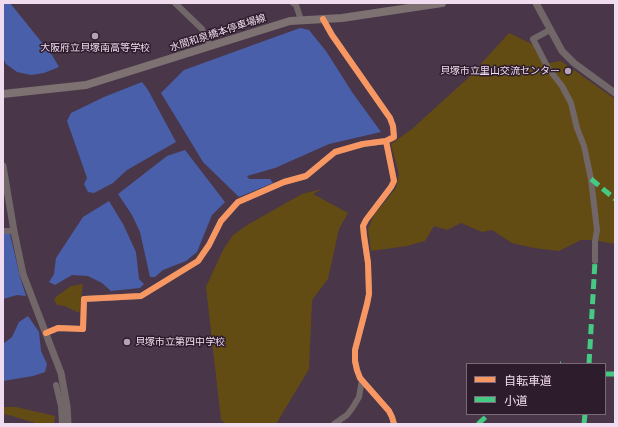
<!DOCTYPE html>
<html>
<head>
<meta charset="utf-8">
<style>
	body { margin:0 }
	#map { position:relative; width:618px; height:427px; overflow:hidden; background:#493648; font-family:Rubik,"Noto Sans JP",sans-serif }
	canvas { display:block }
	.frame { position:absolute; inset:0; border:4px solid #f1dbef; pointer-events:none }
	.legend { position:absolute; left:466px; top:363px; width:140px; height:52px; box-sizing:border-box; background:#2d1d2c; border:1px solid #7b697a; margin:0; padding:5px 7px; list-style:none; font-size:12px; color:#f1dbef }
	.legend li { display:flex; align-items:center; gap:8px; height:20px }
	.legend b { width:20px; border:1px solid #7b697a }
</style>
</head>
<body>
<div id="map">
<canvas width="618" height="427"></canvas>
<div class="frame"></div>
<ul class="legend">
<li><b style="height:5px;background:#f99763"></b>自転車道</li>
<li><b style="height:5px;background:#46c982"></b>小道</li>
</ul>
</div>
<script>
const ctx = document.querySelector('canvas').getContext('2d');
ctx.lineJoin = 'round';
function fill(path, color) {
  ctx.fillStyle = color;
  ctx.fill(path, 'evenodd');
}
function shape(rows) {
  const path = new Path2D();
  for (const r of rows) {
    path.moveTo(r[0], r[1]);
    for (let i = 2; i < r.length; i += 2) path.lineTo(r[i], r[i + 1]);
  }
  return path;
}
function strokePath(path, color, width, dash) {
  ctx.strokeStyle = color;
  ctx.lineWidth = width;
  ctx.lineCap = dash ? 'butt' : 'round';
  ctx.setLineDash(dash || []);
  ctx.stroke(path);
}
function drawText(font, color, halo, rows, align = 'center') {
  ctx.font = font + ' Rubik,"Noto Sans JP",sans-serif';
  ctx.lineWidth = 3;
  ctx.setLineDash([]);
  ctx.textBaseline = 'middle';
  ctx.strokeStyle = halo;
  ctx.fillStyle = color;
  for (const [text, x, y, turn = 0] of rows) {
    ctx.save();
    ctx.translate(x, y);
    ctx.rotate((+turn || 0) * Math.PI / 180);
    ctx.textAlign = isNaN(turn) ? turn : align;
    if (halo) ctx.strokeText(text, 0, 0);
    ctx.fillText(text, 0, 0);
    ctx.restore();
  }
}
const green = shape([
	[509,33,532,44,543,64,561,61,615,99,615,244,593,240,581,240,559,251,534,248,512,243,492,230,482,232,461,223,447,230,434,226,425,241,407,246,371,251,368,229,374,215,396,188,399,174,391,144,412,129,468,78],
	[322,189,313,194,348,213,339,229,328,279,312,300,309,369,276,424,227,424,221,420,206,287,223,250,233,235,249,224,302,194],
	[83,284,80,308,79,313,65,306,57,305,54,299,57,296,71,286],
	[3,407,16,407,55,416,54,424,39,424,9,415,3,414]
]);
const water = shape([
	[3,3,10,3,52,55,59,67,44,73,31,75,17,72,6,64,3,58],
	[300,28,309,30,326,51,352,92,381,132,329,144,275,168,247,176,249,179,270,179,273,183,239,197,203,162,161,93,184,70],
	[142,82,148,90,176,142,127,170,113,183,94,193,88,192,84,184,87,178,67,121,71,113,104,97],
	[185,150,225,202,212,215,197,252,186,261,163,270,155,277,150,277,140,232,132,215,118,194,167,156],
	[109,201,123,224,136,252,139,279,144,284,140,288,111,291,102,283,88,276,72,275,55,285,49,282,54,274,56,258,83,217],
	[3,234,10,234,20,277,26,296,17,295,3,299],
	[28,316,39,332,41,351,47,364,45,372,33,376,3,381,3,344,12,337,19,322]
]);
const minor = shape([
	[175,3,202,29,210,46],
	[293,3,296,5,301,20],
	[550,30,533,39,548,68,562,86,571,103,577,128,584,146,591,179,597,230,595,241,595,261],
	[386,141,394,181,391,187,366,220,363,226,364,236,368,263,369,294,367,304,355,350,355,361,357,370,360,378,389,411,392,417,394,424],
	[3,231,14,231],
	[46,333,58,328,83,329,84,299,141,296,198,261,209,245,221,221,238,202,284,182,306,176,335,152,363,144,386,141,394,137,393,126,390,118,332,35,323,19],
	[56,385,61,406,62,424],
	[334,424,347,415,353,407,359,397,362,380]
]);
const tertiary = shape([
	[536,3,562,51,574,63,615,93],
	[3,166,14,231,23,274,61,373,67,406,68,424]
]);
const secondary = shape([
	[3,94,86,85,290,21,342,18,442,3]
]);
const quiet = shape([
	[591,179,615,199],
	[560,364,561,364],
	[589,364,595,261],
	[605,374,615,374],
	[478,424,489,414],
	[584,424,585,414]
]);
const cycleway = shape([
	[386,141,394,181,391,187,366,220,363,226,364,236,368,263,369,294,367,304,355,350,355,361,357,370,360,378,389,411,392,417,394,424],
	[46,333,58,328,83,329,84,299,141,296,198,261,209,245,221,221,238,202,284,182,306,176,335,152,363,144,386,141,394,137,393,126,390,118,332,35,323,19]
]);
const markers = [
	[95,36,4,"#b6a1b5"],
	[568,71,4,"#b6a1b5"],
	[127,342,4,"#b6a1b5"]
];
const streetNames = [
	["水間和泉橋本停車場線",218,33,-18]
];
const poiNames = [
	["大阪府立貝塚南高等学校",95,48],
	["貝塚市立里山交流センター",560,71,"right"],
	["貝塚市立第四中学校",135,342,"left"]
];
fill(green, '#634c13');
fill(water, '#4a5fa9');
strokePath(minor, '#726768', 6);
strokePath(tertiary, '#726768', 7);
strokePath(secondary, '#7d7172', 8);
strokePath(quiet, '#46c982', 5, [10, 5]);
strokePath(cycleway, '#f99763', 6);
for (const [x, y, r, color] of markers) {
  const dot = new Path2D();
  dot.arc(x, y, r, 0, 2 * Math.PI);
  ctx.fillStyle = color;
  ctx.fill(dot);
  strokePath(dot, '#2d1d2c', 1.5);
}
drawText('10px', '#f1dbef', '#2d1d2c', streetNames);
drawText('10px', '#f1dbef', '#2d1d2c', poiNames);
</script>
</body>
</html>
